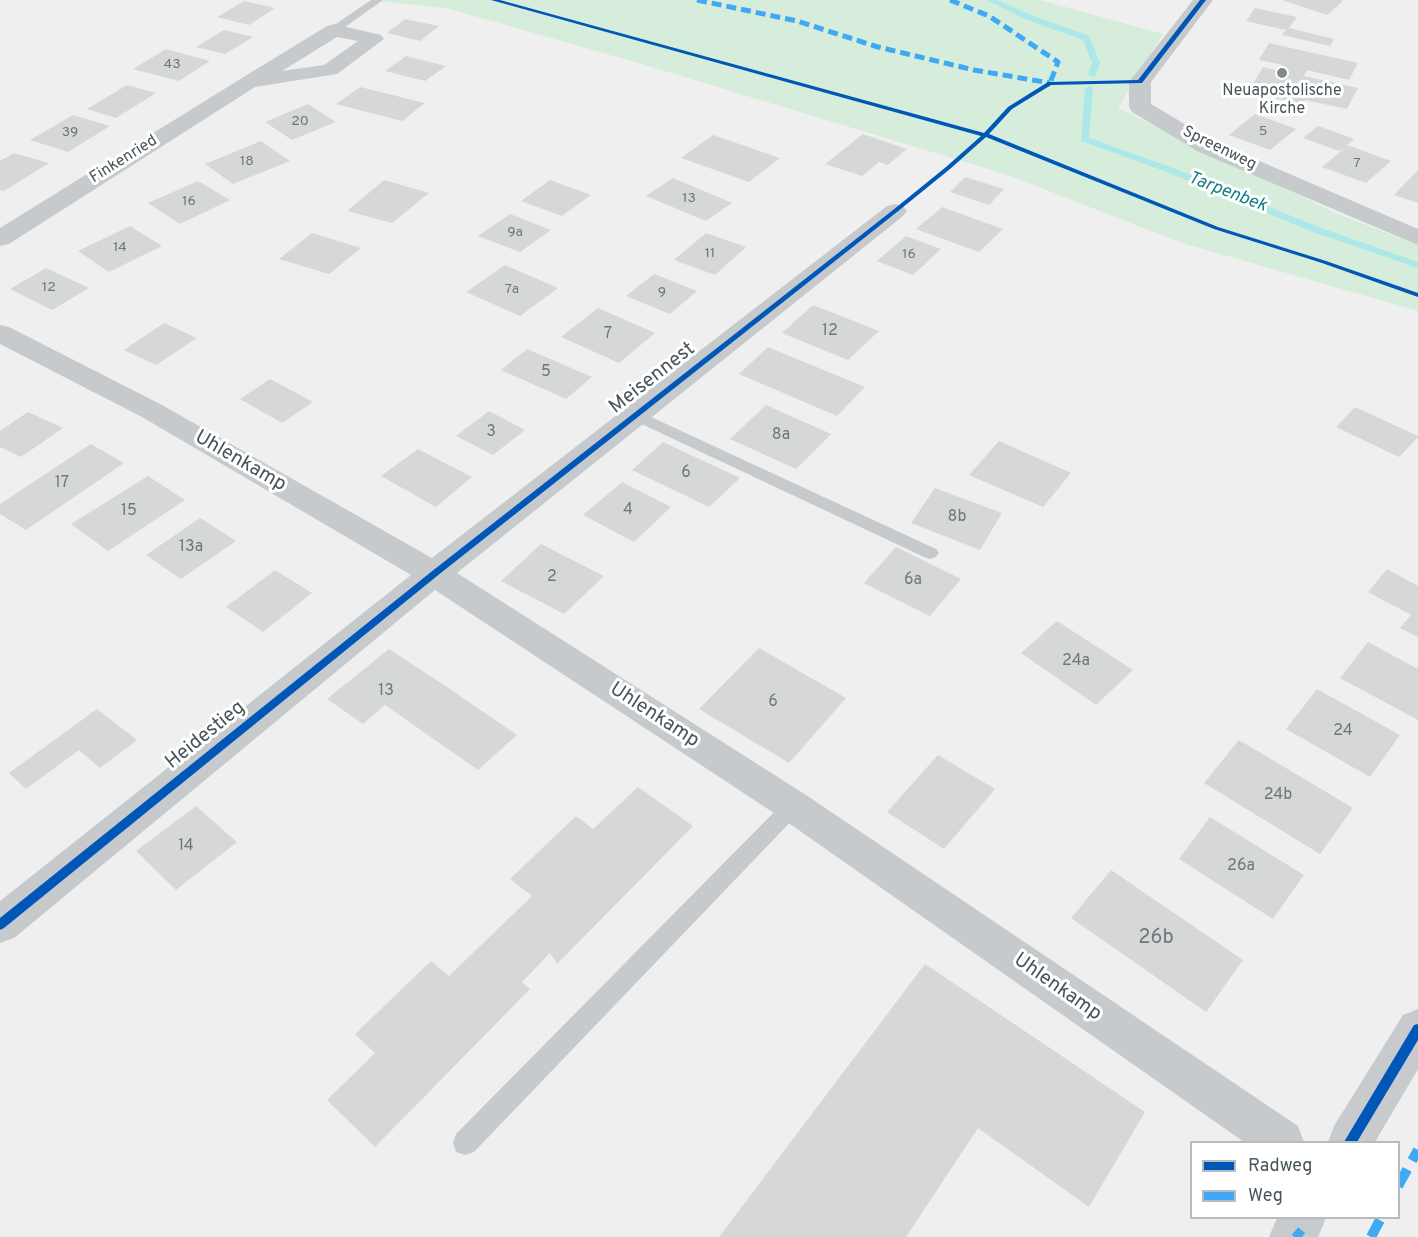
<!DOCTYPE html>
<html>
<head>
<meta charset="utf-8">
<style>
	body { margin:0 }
	#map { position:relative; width:1418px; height:1237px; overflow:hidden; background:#f0efef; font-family:Overpass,sans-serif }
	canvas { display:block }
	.legend { position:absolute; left:1190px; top:1141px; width:210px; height:78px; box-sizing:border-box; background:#fff; border:2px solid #b6bbbd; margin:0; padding:8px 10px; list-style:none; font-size:18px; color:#48555b }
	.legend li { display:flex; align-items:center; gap:12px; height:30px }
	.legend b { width:30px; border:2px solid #b6bbbd }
</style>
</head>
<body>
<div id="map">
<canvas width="1418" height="1237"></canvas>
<ul class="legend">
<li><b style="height:8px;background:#0057b8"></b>Radweg</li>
<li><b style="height:8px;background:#3fa9f5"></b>Weg</li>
</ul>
</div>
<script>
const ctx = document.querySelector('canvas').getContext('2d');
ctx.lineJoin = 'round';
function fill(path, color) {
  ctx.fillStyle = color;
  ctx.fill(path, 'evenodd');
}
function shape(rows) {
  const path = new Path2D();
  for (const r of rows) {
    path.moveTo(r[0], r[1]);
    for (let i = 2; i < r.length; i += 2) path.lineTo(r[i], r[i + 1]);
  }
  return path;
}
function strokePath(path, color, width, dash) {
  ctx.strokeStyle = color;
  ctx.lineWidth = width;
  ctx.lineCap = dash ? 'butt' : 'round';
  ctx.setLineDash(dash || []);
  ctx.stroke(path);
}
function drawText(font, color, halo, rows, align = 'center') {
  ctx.font = font + ' Overpass,sans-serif';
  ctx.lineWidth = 6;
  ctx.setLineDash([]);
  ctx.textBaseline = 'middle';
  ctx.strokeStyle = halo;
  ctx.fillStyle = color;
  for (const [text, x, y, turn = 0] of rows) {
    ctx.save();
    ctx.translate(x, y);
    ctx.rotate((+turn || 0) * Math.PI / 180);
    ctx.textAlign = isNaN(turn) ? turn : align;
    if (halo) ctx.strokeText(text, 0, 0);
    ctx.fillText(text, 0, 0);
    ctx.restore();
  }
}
const green = shape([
	[372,0,1040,0,1163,34,1118,108,1338,214,1418,245,1418,311,1179,242,1008,175,638,63,450,9]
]);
const stream = shape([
	[987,0,997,0,1031,15,1089,36,1100,63,1095,77,1088,75,1092,63,1083,40,1025,19,987,0],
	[1089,86,1093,89,1089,138,1173,168,1321,228,1418,262,1418,268,1313,232,1167,172,1081,141,1085,89,1089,86]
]);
const building = shape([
	[1282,0,1340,0,1343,1,1327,15],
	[244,1,275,8,249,25,217,17],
	[1255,8,1297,17,1289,28,1334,39,1330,46,1282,35,1286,30,1246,21],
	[405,19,439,26,420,41,387,33],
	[224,30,253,37,225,54,196,47],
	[1269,43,1358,63,1349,80,1307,70,1304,76,1358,88,1347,109,1305,100,1302,104,1248,92,1263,67,1279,71,1283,65,1259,60],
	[166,49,210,61,179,81,133,69],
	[406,56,446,66,425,81,385,71],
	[127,85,156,93,116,118,87,109],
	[360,87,425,103,402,121,336,104],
	[308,104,336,122,292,140,265,122],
	[1255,114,1296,129,1270,150,1229,135],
	[73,115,110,126,68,152,30,140],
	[1318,126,1354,139,1347,145,1391,161,1366,183,1322,167,1345,148,1339,151,1303,138],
	[863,134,907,149,888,165,879,162,862,176,825,164],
	[713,135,780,158,749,182,681,158],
	[261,141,290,161,233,184,205,164],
	[14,153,49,163,4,191,0,190,0,161],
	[1418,170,1418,203,1394,195],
	[965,177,1004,189,989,205,950,192],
	[673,178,732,203,706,221,646,196],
	[384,180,429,193,392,223,347,211],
	[550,180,591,195,562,216,521,201],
	[198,181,230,200,180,224,148,203],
	[942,207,1003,229,979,252,916,229],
	[510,214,551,230,520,252,478,236],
	[130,226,162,246,109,272,78,251],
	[312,233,361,248,329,274,279,259],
	[706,233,746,247,715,275,674,260],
	[906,236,941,249,913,275,877,261],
	[505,265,558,288,520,316,466,292],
	[46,268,89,288,52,310,10,289],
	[654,274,697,291,670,314,626,296],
	[813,305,879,331,848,360,782,333],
	[598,308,655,333,619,363,561,337],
	[164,323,197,338,156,365,124,350],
	[768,347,865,387,837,416,739,374],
	[527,349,592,377,566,399,501,370],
	[270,379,313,402,282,423,240,399],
	[766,405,831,434,796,469,730,439],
	[1355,407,1418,436,1418,437,1399,457,1336,427],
	[489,411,525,430,493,455,456,436],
	[28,412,63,428,21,457,0,447,0,431],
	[999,441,1071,473,1043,507,969,475],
	[663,442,740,478,709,507,632,470],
	[91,444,124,463,26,530,0,514,0,504],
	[418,449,472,477,436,507,381,476],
	[148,476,185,500,108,551,71,524],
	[622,482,671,507,634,542,583,515],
	[935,488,1002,513,980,550,911,523],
	[200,518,236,541,181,579,146,555],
	[541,544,604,576,564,614,501,581],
	[896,547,961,579,930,616,864,583],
	[1387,569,1418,586,1418,637,1400,628,1411,615,1368,592],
	[275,570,312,593,263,632,226,607],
	[1057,621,1133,670,1096,705,1021,653],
	[1368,642,1418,669,1418,720,1340,678],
	[759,648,846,698,789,763,699,709],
	[389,649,444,685,517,735,478,770,385,705,363,724,327,699],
	[1317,689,1400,735,1370,777,1286,729],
	[97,709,137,740,100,768,79,750,26,789,9,773],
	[1239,740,1353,808,1320,854,1204,783],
	[938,755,995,789,944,849,887,812],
	[638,787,693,826,557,964,550,953,522,982,530,989,375,1147,327,1100,375,1053,355,1034,431,961,449,976,532,896,510,879,576,816,593,829],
	[196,806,237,842,176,890,136,851],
	[1210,817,1304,875,1273,919,1179,859],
	[1111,870,1243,960,1206,1012,1071,918],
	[925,964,1145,1112,1089,1207,978,1128,906,1237,719,1237]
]);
const lane = shape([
	[371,0,383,0,338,32,330,32,330,28,371,0],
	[636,410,936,549,939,553,936,557,930,559,924,557,631,419,628,415,631,411,636,410],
	[793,798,800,800,803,806,800,812,474,1152,465,1155,456,1152,453,1143,456,1134,786,800,793,798]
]);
const street = shape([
	[1193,0,1213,0,1151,82,1151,104,1215,142,1418,229,1418,245,1199,152,1132,112,1129,107,1129,82,1193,0],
	[334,24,381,35,384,39,337,74,255,87,9,244,0,246,0,228,242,78,327,26,334,24],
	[337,37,358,41,324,65,282,71,337,37],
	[895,204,903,206,907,211,903,216,457,573,806,795,1298,1126,1304,1142,1244,1142,780,817,435,590,14,938,0,943,0,901,411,575,142,417,0,344,0,325,9,327,162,405,432,558,887,206,895,204]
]);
const secondary = shape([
	[1418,1009,1418,1069,1375,1142,1328,1142,1334,1126,1403,1015,1418,1009],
	[1277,1218,1326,1218,1318,1237,1269,1237,1277,1218]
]);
const quietFar1 = shape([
	[697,0,797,21,878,47,974,70,1050,83],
	[950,0,989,16,1058,62,1050,83,1047,85]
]);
const quiet = shape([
	[1398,1186,1418,1150],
	[1295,1231,1302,1237],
	[1371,1237,1381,1218]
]);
const cycleway = shape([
	[491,0,500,0,984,133,1008,107,1048,82,1138,80,1200,0,1206,0,1142,83,1051,85,1012,109,989,134,1218,227,1326,261,1418,293,1418,297,1322,263,1214,229,986,137,950,169,897,212,437,576,4,928,0,930,0,918,431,572,893,210,946,167,981,136,491,0],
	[1418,1024,1418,1040,1357,1142,1344,1142,1414,1025,1418,1024]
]);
const markers = [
	[1282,73,6,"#838b8f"]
];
const farNumbernames = [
	["43",172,65],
	["20",300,122],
	["5",1263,132],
	["39",70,133],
	["18",247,162],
	["7",1357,164],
	["13",689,199],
	["16",189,202],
	["9a",515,233],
	["14",120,248],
	["11",710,254],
	["16",909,255],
	["12",49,288],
	["7a",512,290],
	["9",662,293]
];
const farPoinames = [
	["Neuapostolische",1282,92],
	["Kirche",1282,110]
];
const farStreetnames = [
	["Spreenweg",1219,149,26],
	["Finkenried",124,160,-32]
];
const numberNames = [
	["12",830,332],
	["7",608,335],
	["5",546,373],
	["3",491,433],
	["8a",781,436],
	["6",686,474],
	["17",62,484],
	["4",628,511],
	["15",129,512],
	["8b",957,518],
	["13a",191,548],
	["2",552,578],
	["6a",913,581],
	["24a",1076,662],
	["13",386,692],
	["6",773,703],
	["24",1343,732],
	["24b",1278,796],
	["14",186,847],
	["26a",1241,867]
];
const farWaternames = [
	["Tarpenbek",1227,193,21]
];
const streetNames = [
	["Meisennest",653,379,-38],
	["Uhlenkamp",240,462,30],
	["Uhlenkamp",654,716,33],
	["Heidestieg",206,736,-39],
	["Uhlenkamp",1057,988,35]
];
const nearNumbernames = [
	["26b",1156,939]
];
fill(green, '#d5edda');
fill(stream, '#ace7e9');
fill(building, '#d6d7d7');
fill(lane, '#c7cacc');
fill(street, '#c7cacc');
fill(secondary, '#c8cbcd');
strokePath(quietFar1, '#3fa9f5', 5, [10, 5]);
strokePath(quiet, '#3fa9f5', 10, [19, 10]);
fill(cycleway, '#0057b8');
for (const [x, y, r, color] of markers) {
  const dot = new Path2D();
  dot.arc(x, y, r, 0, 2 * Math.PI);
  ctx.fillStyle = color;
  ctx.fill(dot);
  strokePath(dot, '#fff', 2);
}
drawText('14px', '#6d777b', null, farNumbernames);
drawText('16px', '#48555b', '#fff', farPoinames);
drawText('16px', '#48555b', '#fff', farStreetnames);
drawText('16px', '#6d777b', null, numberNames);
drawText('italic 18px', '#138084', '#fff', farWaternames);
drawText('20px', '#48555b', '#fff', streetNames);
drawText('20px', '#6d777b', null, nearNumbernames);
</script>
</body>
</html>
